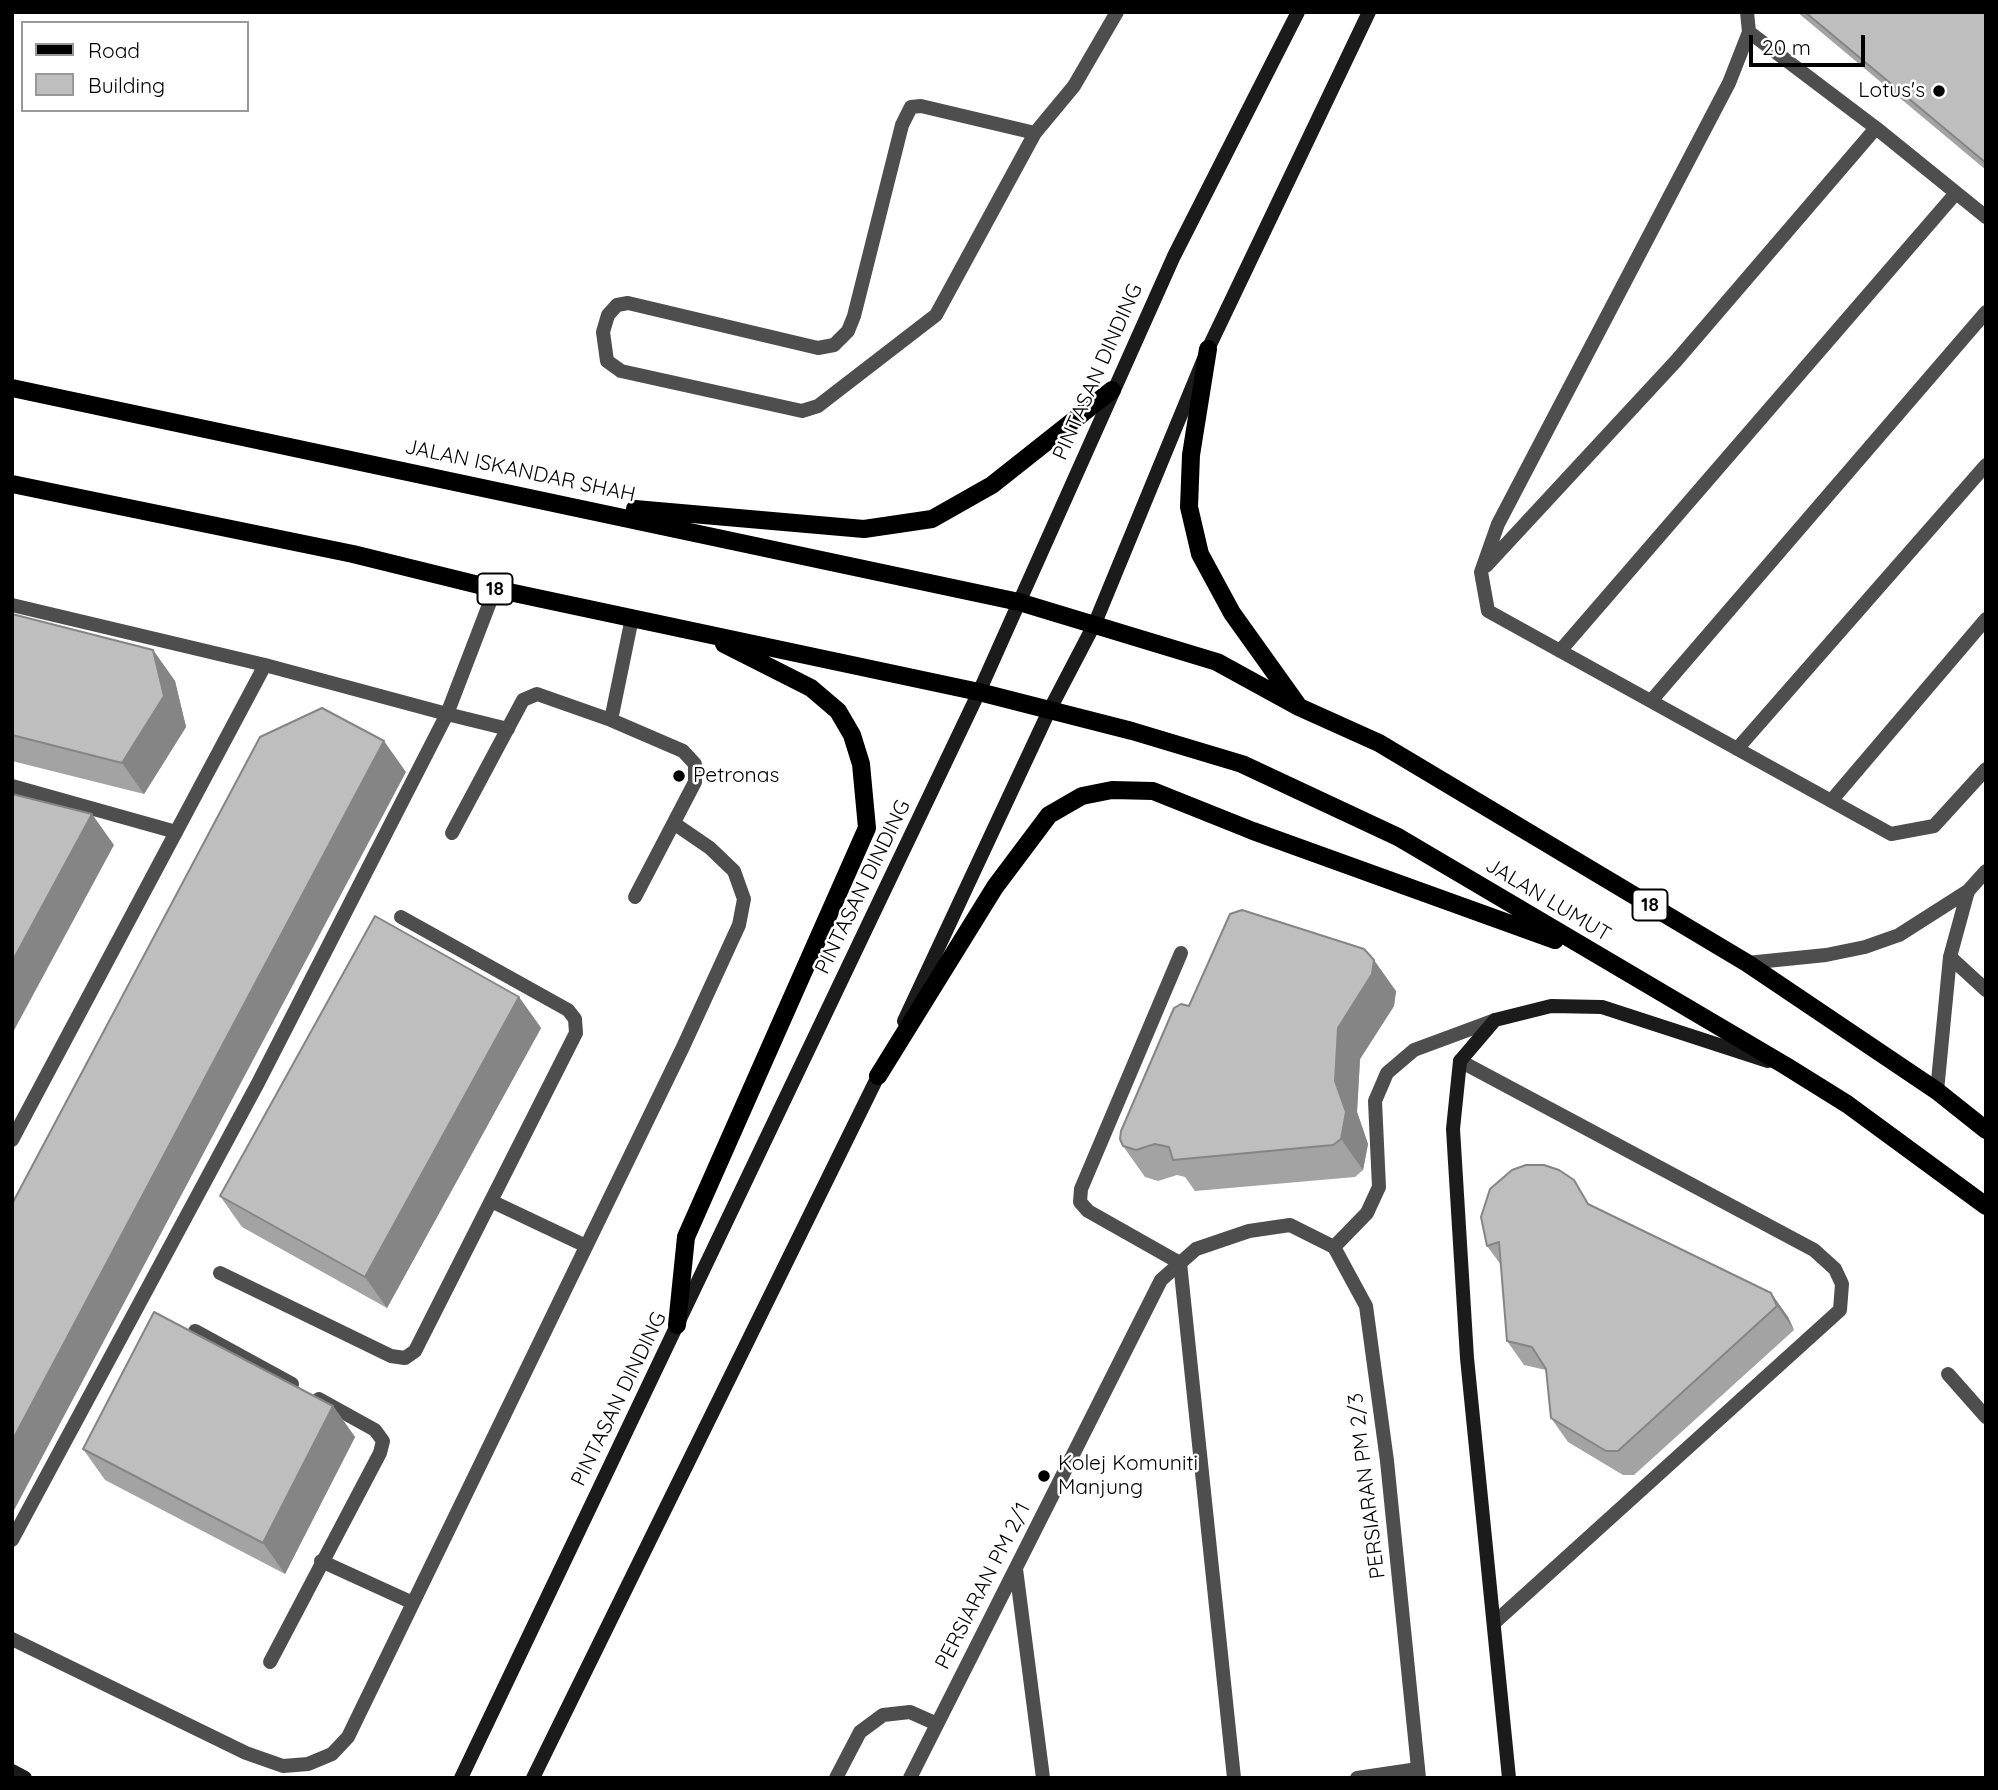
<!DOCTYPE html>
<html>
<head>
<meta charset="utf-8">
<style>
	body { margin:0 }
	#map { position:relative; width:1998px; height:1790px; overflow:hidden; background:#fff; font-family:Quicksand,sans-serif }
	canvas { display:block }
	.frame { position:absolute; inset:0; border:14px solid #000; pointer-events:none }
	.legend { position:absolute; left:21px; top:21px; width:228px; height:91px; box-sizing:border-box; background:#fff; border:2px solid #999; margin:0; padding:9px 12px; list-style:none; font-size:21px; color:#000 }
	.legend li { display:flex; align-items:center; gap:14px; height:35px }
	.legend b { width:35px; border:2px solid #999 }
	.scale { position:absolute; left:1749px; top:35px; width:116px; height:32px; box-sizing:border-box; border:4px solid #000; border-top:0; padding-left:9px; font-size:21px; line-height:24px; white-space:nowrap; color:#000; -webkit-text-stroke:5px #fff; paint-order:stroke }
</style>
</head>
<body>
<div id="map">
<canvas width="1998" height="1790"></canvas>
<div class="frame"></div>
<ul class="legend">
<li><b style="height:9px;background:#000"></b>Road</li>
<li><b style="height:19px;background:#bebebe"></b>Building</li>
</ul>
<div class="scale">20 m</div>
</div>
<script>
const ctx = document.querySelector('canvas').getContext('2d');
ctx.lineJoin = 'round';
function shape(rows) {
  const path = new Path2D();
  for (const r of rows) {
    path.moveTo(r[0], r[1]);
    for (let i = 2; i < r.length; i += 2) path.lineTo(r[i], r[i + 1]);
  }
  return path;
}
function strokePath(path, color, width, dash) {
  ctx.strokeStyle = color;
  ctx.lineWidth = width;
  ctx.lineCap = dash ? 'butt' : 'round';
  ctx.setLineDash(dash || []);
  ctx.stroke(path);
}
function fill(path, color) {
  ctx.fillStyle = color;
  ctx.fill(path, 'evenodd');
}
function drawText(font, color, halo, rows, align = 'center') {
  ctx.font = font + ' Quicksand,sans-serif';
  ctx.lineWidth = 5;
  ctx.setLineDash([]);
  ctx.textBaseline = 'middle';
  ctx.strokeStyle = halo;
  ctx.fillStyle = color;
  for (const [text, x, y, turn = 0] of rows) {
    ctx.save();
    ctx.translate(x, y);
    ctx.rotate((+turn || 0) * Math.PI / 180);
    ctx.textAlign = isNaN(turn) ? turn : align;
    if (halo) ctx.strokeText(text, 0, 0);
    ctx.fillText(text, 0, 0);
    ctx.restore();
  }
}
const lane = shape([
	[1747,12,1749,32,1729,83,1498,524,1481,572,1488,611,1891,834,1934,826,1986,769],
	[1749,32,1876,128,1986,217],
	[1035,133,921,106,911,107,902,125,854,316,848,331,834,345,818,348,628,303,617,305,608,315,603,332,607,361,621,371,802,411,818,406,936,315,1035,133,1074,86,1117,12],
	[1486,566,1676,361,1876,128],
	[1560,651,1956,193],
	[1651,701,1986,312],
	[611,720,632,618],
	[1737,749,1986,465],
	[12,786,176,832],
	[1831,801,1986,619],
	[452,833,523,700,537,694,611,720,683,751,695,764,695,782,635,897],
	[1181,953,1081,1189,1080,1202,1088,1211,1180,1263,1234,1778],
	[1460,1061,1814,1250,1835,1269,1842,1284,1840,1310,1494,1623],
	[491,1201,586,1246],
	[220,1273,391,1356,405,1358,415,1351,576,1033,575,1019,568,1010,401,917],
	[195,1331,292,1384],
	[1948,1374,1986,1417],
	[12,1540,258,1083,447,714,508,729],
	[321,1561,413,1603],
	[12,1639,246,1753,283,1766,308,1764,332,1754,348,1737,683,1047,739,925,744,899,734,871,710,848,675,824],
	[270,1662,380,1453,383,1441,375,1430,319,1399],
	[836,1778,860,1732,883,1715,910,1712,937,1724],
	[1357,1778,1418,1769]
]);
const street = shape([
	[12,605,265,665,447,714,495,589],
	[1950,957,1986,990],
	[1747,963,1826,955,1865,947,1899,935,1968,891,1986,871],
	[1937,1091,1950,957,1968,891],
	[12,1140,265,665],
	[1334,1247,1367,1213,1379,1187,1375,1101,1387,1073,1414,1050,1495,1020],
	[1016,1569,1043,1778],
	[910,1778,1161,1280,1196,1249,1249,1231,1290,1225,1334,1247,1366,1306,1387,1461,1419,1778]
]);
const secondary = shape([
	[904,1021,1049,711,1095,623,1208,349,1369,12],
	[12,1771,25,1778],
	[461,1778,979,692,1174,256,1298,12],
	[533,1778,882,1068],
	[1509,1778,1467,1358,1453,1129,1460,1061,1495,1020,1551,1006,1602,1007,1768,1061]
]);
const primary = shape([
	[1208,349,1191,455,1189,507,1200,554,1232,613,1297,704],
	[12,388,1019,602,1217,662,1299,707,1379,743,1747,963,1937,1091,1986,1130],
	[12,484,353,554,495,589,979,692,1132,731,1242,764,1398,837,1786,1066,1847,1104,1986,1206],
	[635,509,864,529,932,519,992,485,1112,390],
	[878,1076,995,887,1049,815,1082,796,1112,790,1153,791,1253,831,1555,940],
	[677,1325,686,1237,867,828,861,764,852,735,838,711,811,688,724,644]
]);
const wall = shape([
	[1797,12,1986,12,1986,170],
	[12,614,153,650,175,681,186,727,144,794,12,761],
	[1396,991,1394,1006,1360,1059,1357,1112,1368,1144,1363,1170,1355,1177,1195,1191,1185,1177,1177,1175,1158,1181,1145,1177,1123,1146,1189,1006],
	[519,997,541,1028,387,1308,242,1227,220,1196],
	[1591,1205,1771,1293,1788,1317,1794,1330,1634,1475,1623,1475,1568,1442,1551,1418,1546,1370,1524,1365,1507,1341,1501,1265,1487,1246],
	[333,1406,355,1437,285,1574,105,1480,83,1449]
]);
const shadedWall = shape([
	[153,650,175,681,186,727,144,794,122,763],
	[384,741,406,772,12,1514,12,1441],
	[92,814,114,845,12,1034,12,962],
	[1374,960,1396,991,1394,1006,1360,1059,1357,1112,1368,1144,1363,1170,1341,1139,1335,1081,1338,1028],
	[519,997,541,1028,387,1308,365,1277],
	[1771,1293,1788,1317,1794,1330,1777,1306],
	[333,1406,355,1437,285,1574,263,1543]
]);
const building = shape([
	[1805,12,1986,12,1986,163,1805,12],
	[12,614,153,650,164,696,122,763,12,735,12,614],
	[322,708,384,741,12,1441,12,1204,260,737,322,708],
	[12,794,92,814,12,962,12,794],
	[1242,910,1364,949,1374,960,1372,974,1338,1028,1335,1081,1346,1112,1341,1139,1333,1145,1173,1160,1169,1147,1155,1144,1136,1150,1123,1146,1120,1139,1121,1131,1174,1008,1181,1004,1189,1006,1230,914,1242,910],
	[375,916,519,997,365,1277,220,1196,375,916],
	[1526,1165,1544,1165,1559,1170,1574,1180,1588,1204,1771,1293,1777,1306,1618,1451,1606,1451,1551,1418,1546,1369,1532,1347,1507,1341,1499,1242,1487,1246,1481,1217,1490,1189,1512,1170,1526,1165],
	[154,1312,333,1406,263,1543,83,1449,154,1312]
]);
const markers = [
	[1939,91,7,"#000"],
	[679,776,7,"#000"],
	[1044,1476,7,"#000"]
];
const shields = [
	[495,589,35],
	[1650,905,35]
];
const shieldNames = [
	["18",495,589],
	["18",1650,905]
];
const poiNames = [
	["Lotus's",1925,91,"right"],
	["Petronas",693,776],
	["Kolej Komuniti",1058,1464],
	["Manjung",1058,1488]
];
const streetNames = [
	["PINTASAN DINDING",1098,372,-66],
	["JALAN ISKANDAR SHAH",520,471,12],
	["PINTASAN DINDING",863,887,-64],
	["JALAN LUMUT",1548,900,31],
	["PINTASAN DINDING",619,1399,-64],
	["PERSIARAN PM 2/3",1367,1486,-97],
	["PERSIARAN PM 2/1",983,1586,-63]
];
strokePath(lane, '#4e4e4e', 14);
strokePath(street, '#4e4e4e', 14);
strokePath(secondary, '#1b1b1b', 14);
strokePath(primary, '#000', 18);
fill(wall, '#a3a3a3');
fill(shadedWall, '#858585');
fill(building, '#bebebe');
strokePath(building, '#858585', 2);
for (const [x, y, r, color] of markers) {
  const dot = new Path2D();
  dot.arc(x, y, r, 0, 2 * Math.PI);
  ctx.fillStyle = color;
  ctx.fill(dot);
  strokePath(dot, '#fff', 2.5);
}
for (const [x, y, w] of shields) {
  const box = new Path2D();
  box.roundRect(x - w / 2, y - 15.5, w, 31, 5);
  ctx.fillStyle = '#fff';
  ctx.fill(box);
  strokePath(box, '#000', 2);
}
drawText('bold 19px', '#000', null, shieldNames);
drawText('21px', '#000', '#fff', poiNames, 'left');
drawText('21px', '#000', '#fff', streetNames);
</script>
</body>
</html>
